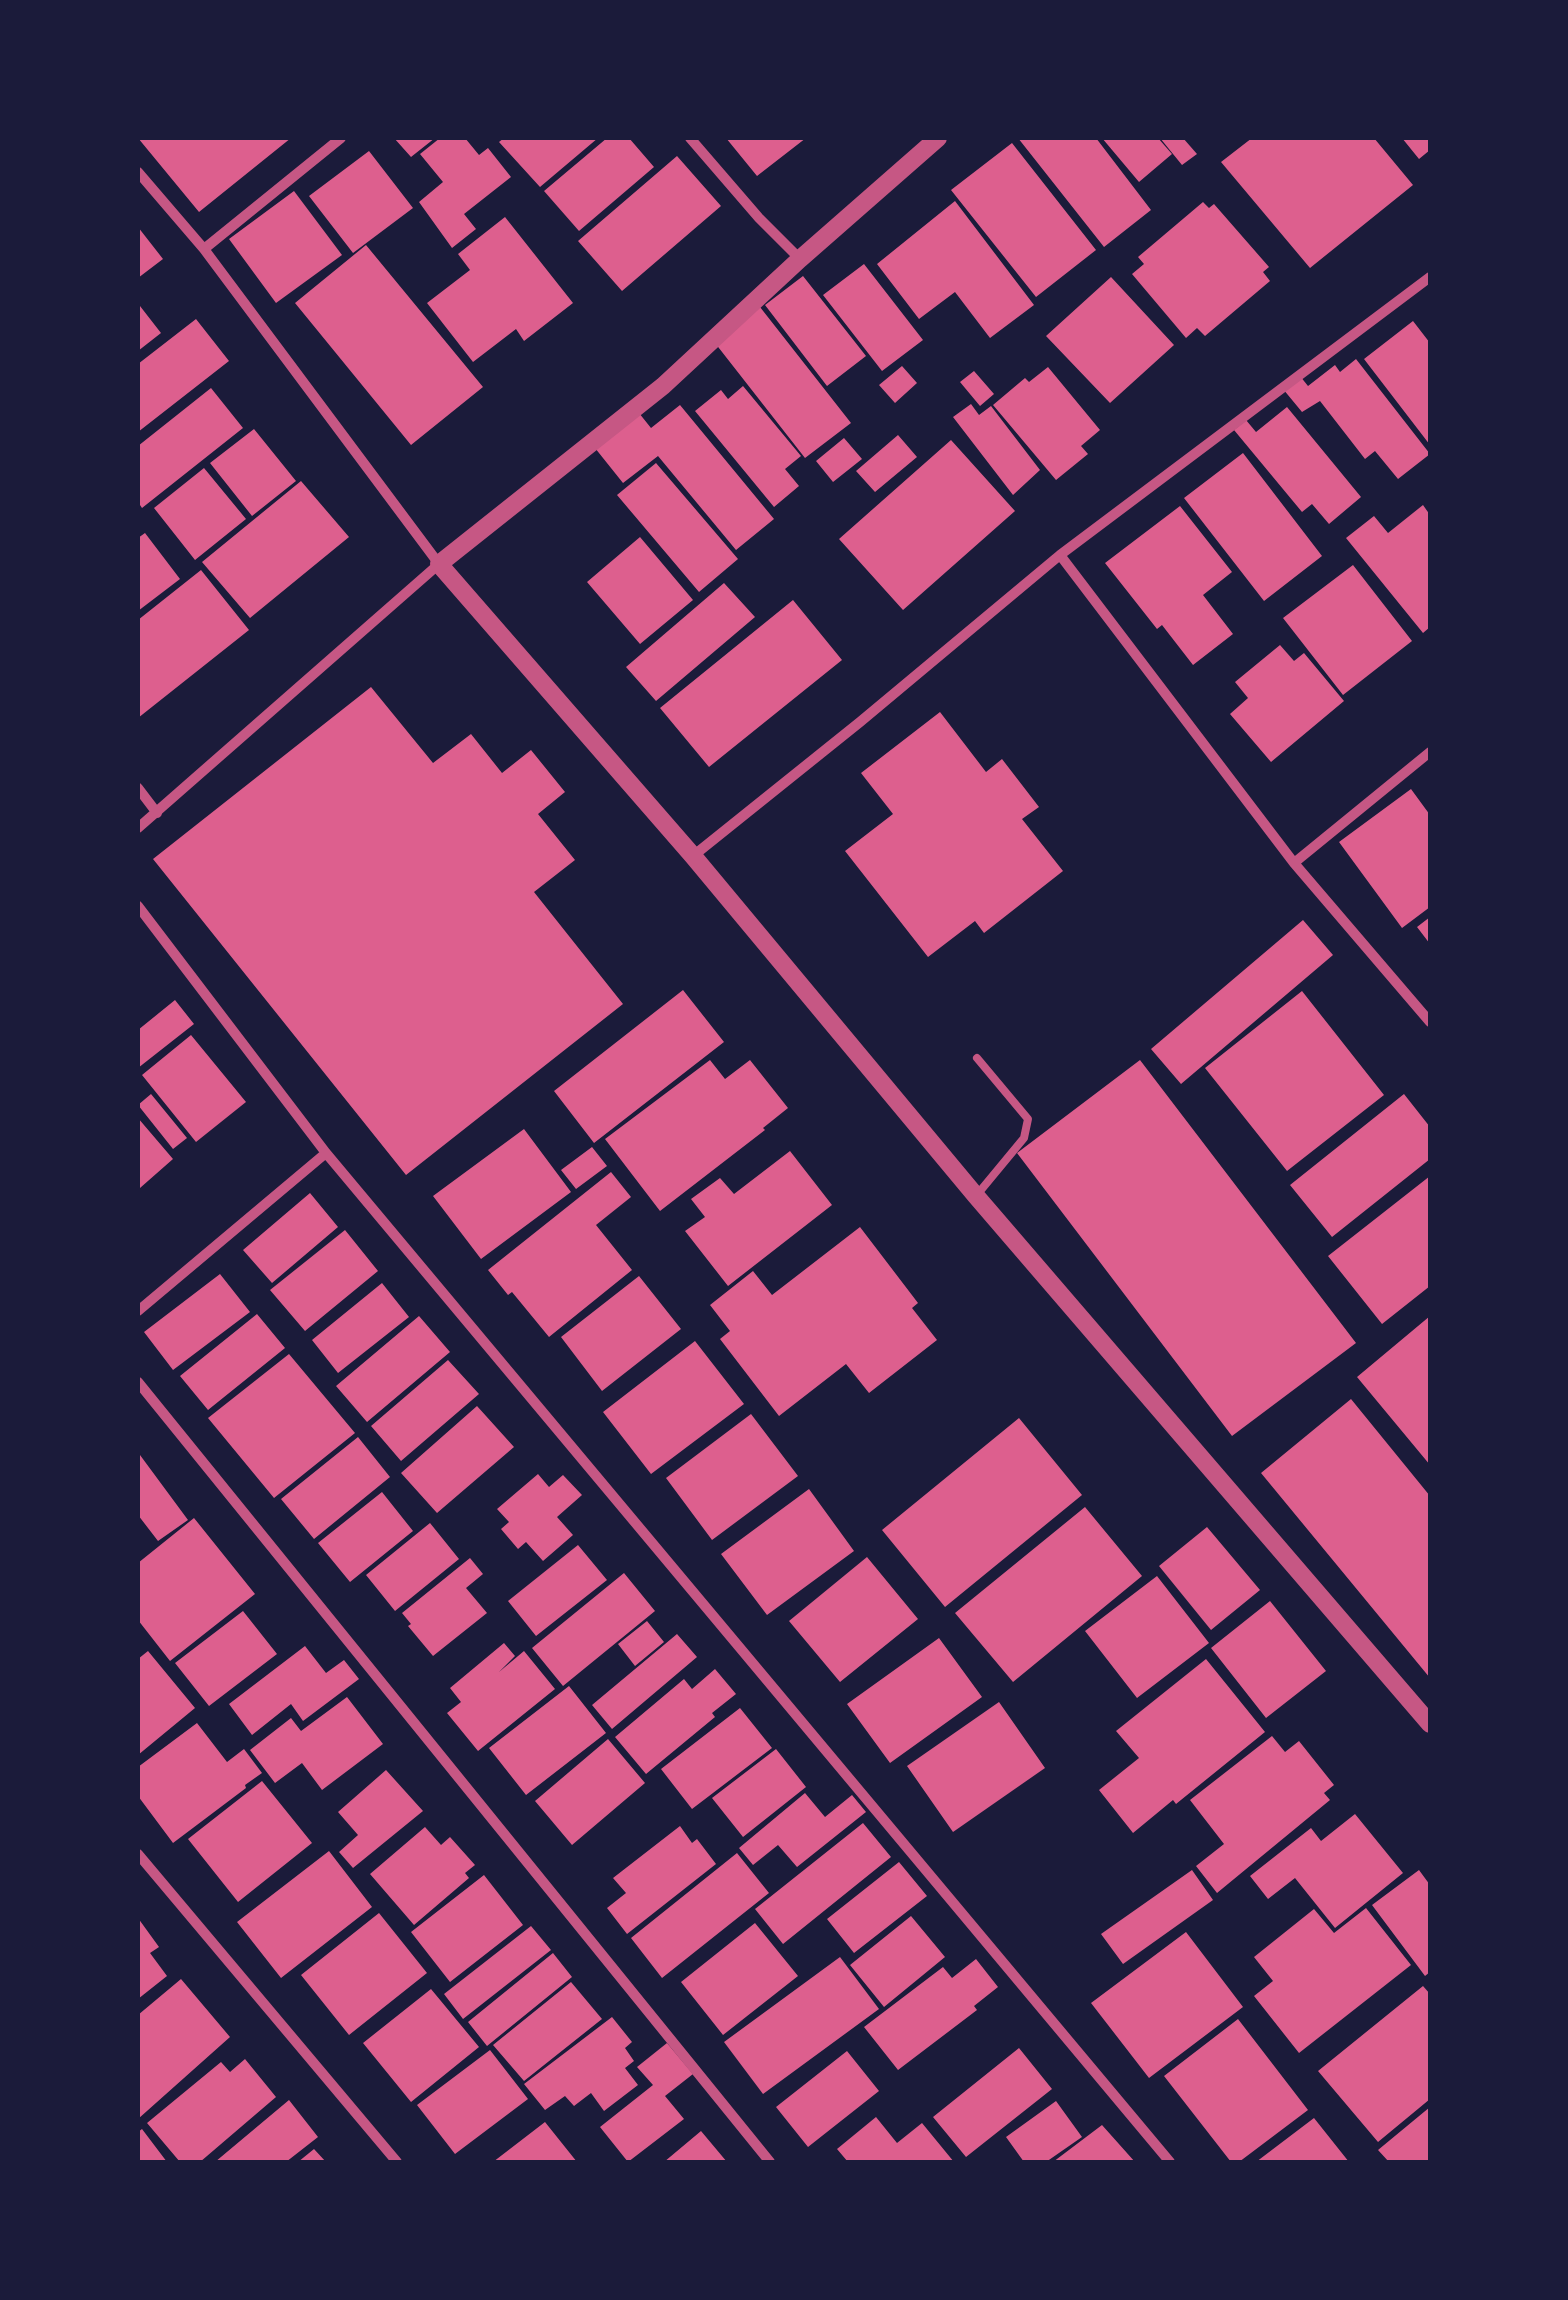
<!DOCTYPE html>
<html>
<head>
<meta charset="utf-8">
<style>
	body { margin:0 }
	#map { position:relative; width:1568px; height:2300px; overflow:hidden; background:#1b1b3a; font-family:Raleway,sans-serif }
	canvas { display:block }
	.frame { position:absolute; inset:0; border:140px solid #1b1b3a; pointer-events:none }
</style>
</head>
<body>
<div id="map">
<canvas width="1568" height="2300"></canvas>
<div class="frame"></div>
</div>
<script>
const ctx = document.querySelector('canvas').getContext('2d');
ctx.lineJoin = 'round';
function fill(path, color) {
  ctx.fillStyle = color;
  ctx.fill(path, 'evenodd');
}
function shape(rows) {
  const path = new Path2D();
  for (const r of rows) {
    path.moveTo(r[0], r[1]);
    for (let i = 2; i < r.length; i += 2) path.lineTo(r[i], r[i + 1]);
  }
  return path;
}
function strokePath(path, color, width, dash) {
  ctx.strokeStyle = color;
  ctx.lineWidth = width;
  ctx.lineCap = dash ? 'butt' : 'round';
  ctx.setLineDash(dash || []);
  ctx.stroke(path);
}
const building = shape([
	[138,138,291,138,199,212],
	[394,138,435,138,411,157],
	[440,138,465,138,479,155,488,148,511,177,464,214,476,229,452,248,419,202,443,182,420,154],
	[504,138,598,138,540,187,499,142],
	[607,138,629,138,654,167,579,231,544,191],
	[726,138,806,138,757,176],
	[1018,138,1096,138,1151,210,1104,247],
	[1102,138,1158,138,1172,154,1139,182],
	[1160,138,1183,138,1197,154,1182,165],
	[1252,138,1374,138,1413,185,1310,268,1221,162],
	[1402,138,1430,138,1430,150,1419,159],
	[1012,143,1096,250,1036,297,951,190],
	[369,151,413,208,353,253,309,196],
	[677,156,721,206,622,291,578,241],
	[294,191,342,255,276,303,229,239],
	[955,201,1034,305,990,338,955,292,919,319,877,264],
	[1203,202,1209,208,1214,204,1269,267,1263,272,1270,281,1205,336,1197,328,1186,338,1132,274,1144,264,1138,257],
	[505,217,573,303,524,341,516,329,473,362,427,303,470,270,458,254],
	[138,227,163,259,138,278],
	[366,245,483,387,411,445,295,303],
	[864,264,923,340,882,371,823,295],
	[803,276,866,356,827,386,765,305],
	[1111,277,1174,345,1110,403,1046,336],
	[140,306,161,333,138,351,138,308],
	[760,307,851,423,805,458,715,343],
	[196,319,229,361,138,432,138,364],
	[1413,321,1430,343,1430,445,1364,359],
	[1356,359,1430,454,1398,479,1375,451,1365,459,1320,401,1302,412,1283,389,1300,376,1308,386,1335,365,1340,372],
	[902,366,917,383,895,403,879,385],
	[1048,367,1100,430,1081,446,1088,454,1056,480,993,405,1025,378,1029,382],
	[974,371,994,394,980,406,960,382],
	[743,386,801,456,785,469,799,486,774,507,695,411,721,390,728,399],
	[211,388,243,428,142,508,138,502,138,446],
	[971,404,979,415,991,406,1040,470,1013,495,953,417],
	[680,405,774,519,736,550,658,456,623,483,595,448,639,413,651,428],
	[1287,407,1361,497,1329,524,1312,504,1302,512,1234,430,1246,420,1256,432],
	[254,429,296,481,252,516,210,463],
	[898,435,917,457,875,492,856,471],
	[844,438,862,459,833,482,816,461],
	[951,440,1015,511,903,610,839,539],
	[1243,453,1322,556,1264,601,1184,498],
	[656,463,738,559,699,592,617,495],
	[204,468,246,519,195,560,154,508],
	[301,481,349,537,250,618,202,562],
	[1423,505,1430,515,1430,627,1423,633,1346,538,1374,516,1388,533],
	[1180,506,1232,572,1203,595,1233,634,1193,665,1162,625,1157,629,1105,563],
	[145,533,180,579,138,611,138,538],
	[640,537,693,600,640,644,587,582],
	[1353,565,1412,641,1343,695,1283,618],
	[201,570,249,630,138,718,138,620],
	[724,583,755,617,656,701,626,667],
	[793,600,842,660,709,767,660,708],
	[1280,645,1294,661,1304,653,1344,701,1271,762,1230,714,1248,698,1235,682],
	[371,687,433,763,471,734,502,773,531,750,565,792,538,814,575,860,534,892,623,1004,406,1175,153,859],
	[940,712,986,772,1002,759,1039,807,1022,819,1063,871,984,933,975,921,928,957,845,851,893,814,861,773],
	[1411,789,1430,815,1430,907,1402,928,1339,842],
	[1430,917,1430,944,1417,927],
	[1303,920,1333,955,1181,1084,1151,1049],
	[683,990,724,1042,594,1143,554,1091],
	[1302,991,1384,1095,1287,1171,1205,1068],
	[175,1000,194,1024,138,1068,138,1030],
	[191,1035,246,1102,196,1142,142,1075],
	[710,1060,725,1079,750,1060,788,1108,763,1128,765,1130,660,1211,605,1139],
	[1140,1060,1356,1343,1232,1436,1017,1153],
	[151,1094,187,1138,173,1149,138,1105],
	[1404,1094,1430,1127,1430,1159,1332,1237,1290,1185],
	[138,1118,173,1159,140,1188,138,1185],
	[524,1129,571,1192,481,1259,433,1196],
	[592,1147,607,1166,576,1189,561,1170],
	[790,1151,832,1205,728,1286,685,1231,705,1217,691,1199,720,1178,734,1194],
	[611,1172,631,1197,596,1225,632,1270,549,1337,512,1292,508,1295,488,1270],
	[1430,1176,1430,1286,1382,1324,1328,1256],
	[310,1193,338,1227,272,1283,243,1250],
	[860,1227,918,1303,912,1308,937,1340,869,1393,846,1364,779,1416,720,1339,730,1331,710,1305,753,1271,772,1295],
	[345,1230,378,1271,305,1331,270,1290],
	[220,1274,250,1312,173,1370,144,1332],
	[639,1276,681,1329,602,1391,561,1337],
	[382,1283,409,1317,338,1373,312,1340],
	[257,1314,285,1348,208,1410,180,1376],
	[419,1316,450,1352,367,1422,336,1386],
	[1430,1316,1430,1465,1357,1377],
	[695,1341,744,1404,651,1474,603,1412],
	[289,1354,355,1433,274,1498,208,1418],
	[448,1360,479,1394,401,1461,371,1426],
	[1351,1399,1430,1496,1430,1678,1261,1473],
	[477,1406,514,1447,437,1513,401,1473],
	[751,1414,798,1476,712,1540,666,1478],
	[1019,1418,1082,1495,945,1607,882,1530],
	[358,1437,390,1477,314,1539,281,1499],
	[140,1455,188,1520,158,1541,138,1515,138,1457],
	[538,1474,549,1487,563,1475,582,1495,557,1517,573,1535,543,1561,526,1542,518,1549,501,1529,509,1522,497,1509],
	[809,1489,854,1551,767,1615,721,1554],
	[382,1492,413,1531,350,1582,318,1543],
	[1085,1507,1142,1576,1013,1682,955,1613],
	[194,1518,255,1594,170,1661,138,1620,138,1563],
	[430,1523,459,1559,395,1611,366,1575],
	[1207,1527,1260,1590,1211,1630,1159,1566],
	[578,1545,607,1580,536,1636,508,1601],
	[867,1557,918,1619,840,1682,789,1621],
	[470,1558,483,1574,466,1588,487,1613,433,1656,408,1626,411,1624,402,1613],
	[624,1573,655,1611,563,1686,532,1648],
	[1157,1576,1209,1643,1137,1698,1085,1631],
	[1270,1601,1326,1671,1266,1718,1211,1648],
	[243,1611,277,1654,209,1706,175,1663],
	[647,1621,664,1642,635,1666,618,1644],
	[677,1634,697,1657,612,1729,592,1705],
	[939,1638,982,1697,890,1763,847,1704],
	[504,1643,515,1656,499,1672,524,1651,555,1689,478,1751,447,1713,461,1702,450,1688],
	[305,1646,326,1673,344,1660,359,1679,303,1721,291,1704,252,1735,229,1704],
	[148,1651,195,1708,138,1755,138,1659],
	[1206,1659,1265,1732,1176,1804,1173,1800,1133,1833,1099,1790,1139,1758,1116,1731],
	[715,1669,736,1694,712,1713,715,1717,646,1774,615,1737,684,1679,692,1689],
	[569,1686,606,1733,526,1795,489,1748],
	[347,1697,383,1744,322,1790,302,1763,275,1783,250,1750,291,1718,301,1731],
	[999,1702,1045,1768,953,1832,907,1766],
	[740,1708,772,1748,692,1809,661,1769],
	[197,1723,227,1762,244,1749,262,1773,245,1785,246,1788,173,1843,138,1796,138,1767],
	[1272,1736,1285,1752,1299,1741,1334,1785,1324,1793,1330,1800,1217,1893,1196,1866,1224,1844,1190,1800],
	[608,1739,645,1783,572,1845,535,1801],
	[776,1749,806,1787,743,1837,712,1798],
	[386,1770,423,1811,353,1868,339,1852,358,1835,338,1812],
	[262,1781,312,1843,238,1902,188,1839],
	[805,1793,825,1817,852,1795,866,1812,797,1867,778,1845,753,1865,739,1848],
	[1355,1814,1403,1873,1335,1928,1295,1878,1268,1899,1250,1876,1311,1828,1321,1841],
	[863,1823,891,1857,783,1944,755,1909],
	[680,1826,692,1843,697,1839,716,1864,627,1934,607,1908,626,1893,613,1878],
	[425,1827,441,1845,450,1837,475,1865,465,1873,469,1878,414,1925,370,1874],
	[329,1851,372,1907,281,1978,237,1922],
	[737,1853,769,1893,662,1978,631,1938],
	[899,1862,927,1896,854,1953,827,1919],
	[1192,1870,1213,1900,1123,1964,1101,1934],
	[1419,1870,1430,1885,1430,1972,1425,1976,1372,1905],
	[484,1875,523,1925,450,1982,411,1932],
	[1366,1908,1411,1965,1299,2053,1254,1996,1273,1981,1254,1957,1314,1909,1334,1933],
	[379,1913,427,1973,349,2035,301,1975],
	[911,1916,945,1957,884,2007,850,1965],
	[138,1918,159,1947,150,1953,167,1976,138,1999],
	[755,1923,798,1976,723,2035,681,1982],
	[531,1926,551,1950,463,2019,444,1994],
	[1186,1932,1243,2007,1149,2078,1091,2003],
	[553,1953,572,1977,487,2046,468,2022],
	[840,1957,879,2009,763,2094,724,2042],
	[976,1959,998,1987,974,2006,977,2010,898,2070,864,2027,943,1967,952,1978],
	[181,1979,230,2037,138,2119,138,2015],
	[571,1982,602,2019,524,2081,493,2045],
	[1423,1986,1430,1994,1430,2099,1378,2142,1318,2071],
	[431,1989,479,2047,411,2102,363,2043],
	[612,2017,632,2042,625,2048,634,2061,625,2068,638,2085,604,2111,591,2093,574,2106,565,2096,545,2110,524,2084],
	[1238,2019,1308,2110,1239,2162,1231,2162,1164,2076],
	[667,2043,693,2074,665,2096,684,2119,628,2162,600,2127,653,2085,637,2067],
	[1019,2048,1052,2089,966,2157,933,2117],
	[490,2050,528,2099,455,2154,417,2105],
	[847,2051,879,2091,808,2147,776,2107],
	[245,2059,276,2097,200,2162,180,2162,147,2123,221,2062,230,2072],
	[289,2100,318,2137,286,2162,215,2162],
	[1056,2101,1082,2137,1046,2162,1024,2162,1006,2137],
	[1430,2107,1430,2162,1389,2162,1378,2150],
	[876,2117,897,2143,922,2123,954,2162,848,2162,837,2149],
	[1314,2118,1349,2162,1256,2162],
	[545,2122,577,2162,493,2162],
	[1102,2125,1135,2162,1053,2162],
	[142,2129,167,2162,138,2162,138,2132],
	[701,2131,727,2162,664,2162],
	[314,2149,326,2162,298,2162]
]);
const service = shape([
	[976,1196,1024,1138,1028,1119,977,1058]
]);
const minor = shape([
	[690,138,759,218,800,259],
	[138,172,204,249,439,564,138,828],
	[204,249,341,138],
	[1060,555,1294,863,1430,1022],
	[138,788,157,813],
	[693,856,860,722,1060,555,1430,277],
	[1294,863,1430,752],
	[138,906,326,1153,1170,2162],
	[138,1311,326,1153],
	[138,1382,770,2162],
	[138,1854,397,2162]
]);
const tertiary = shape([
	[938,138,800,259,663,386,439,564,693,856,976,1196,1430,1724]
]);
fill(building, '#dd5f8e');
strokePath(service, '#c65784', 8);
strokePath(minor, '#c65784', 10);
strokePath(tertiary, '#c65784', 18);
</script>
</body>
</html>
